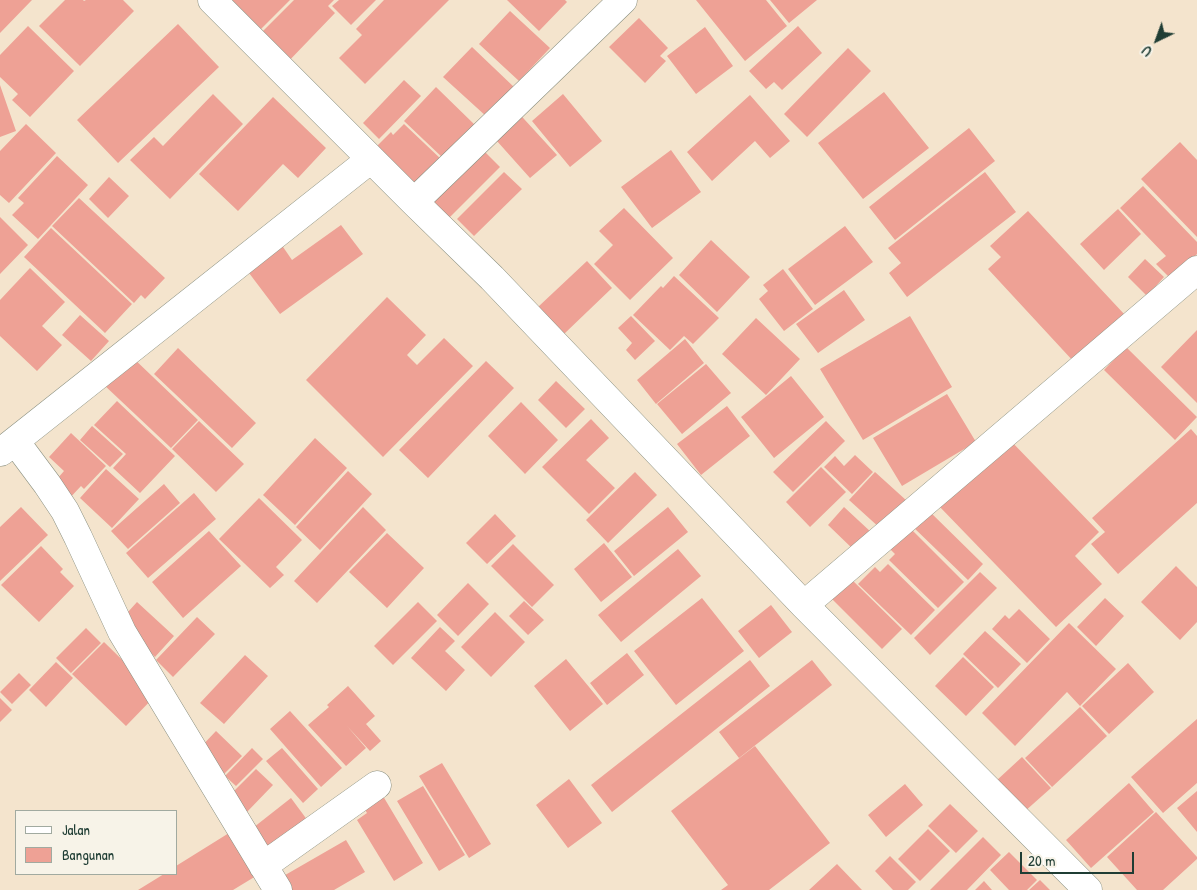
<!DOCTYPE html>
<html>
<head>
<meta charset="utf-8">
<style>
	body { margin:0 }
	#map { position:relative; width:1197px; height:890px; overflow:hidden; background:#f4e4cd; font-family:"Patrick Hand",sans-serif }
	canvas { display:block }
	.legend { position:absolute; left:15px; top:810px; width:162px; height:65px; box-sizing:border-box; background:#f7f3e8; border:1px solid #a1aaa0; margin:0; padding:6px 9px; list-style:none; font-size:15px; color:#1f3d34 }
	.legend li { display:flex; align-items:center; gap:10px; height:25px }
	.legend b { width:25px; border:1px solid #a1aaa0 }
	.north { position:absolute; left:1132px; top:15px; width:50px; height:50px; -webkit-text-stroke:4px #f7f3e8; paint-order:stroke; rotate:222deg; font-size:14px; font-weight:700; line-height:20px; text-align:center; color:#1f3d34 }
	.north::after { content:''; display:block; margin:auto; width:18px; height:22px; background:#1f3d34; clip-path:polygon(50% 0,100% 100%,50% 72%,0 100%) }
	.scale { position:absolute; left:1020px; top:852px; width:114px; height:22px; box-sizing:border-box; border:2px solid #1f3d34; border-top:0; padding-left:6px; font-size:15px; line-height:18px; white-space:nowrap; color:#1f3d34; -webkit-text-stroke:4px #f7f3e8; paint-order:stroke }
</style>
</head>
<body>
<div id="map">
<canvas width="1197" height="890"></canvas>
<ul class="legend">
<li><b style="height:6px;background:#fff"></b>Jalan</li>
<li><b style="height:14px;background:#eea195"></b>Bangunan</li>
</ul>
<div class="north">U</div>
<div class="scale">20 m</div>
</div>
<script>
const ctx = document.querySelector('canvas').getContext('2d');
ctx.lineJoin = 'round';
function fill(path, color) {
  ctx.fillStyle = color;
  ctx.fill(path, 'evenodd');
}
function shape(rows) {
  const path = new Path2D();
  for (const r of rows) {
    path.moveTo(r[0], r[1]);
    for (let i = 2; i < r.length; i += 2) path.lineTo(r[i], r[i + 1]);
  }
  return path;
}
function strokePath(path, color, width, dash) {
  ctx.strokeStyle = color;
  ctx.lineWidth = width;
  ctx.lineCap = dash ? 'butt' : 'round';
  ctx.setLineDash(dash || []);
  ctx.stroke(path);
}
const building = shape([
	[0,0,32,0,0,33],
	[65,0,83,0,84,1,86,0,123,0,134,11,80,66,39,26],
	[225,0,290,0,258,32],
	[294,0,334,0,328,6,335,13,284,66,256,38],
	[339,0,376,0,351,25,332,6],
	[384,0,449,0,365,84,339,58,362,35,356,29],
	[507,0,565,0,567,2,539,31],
	[696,0,766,0,787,26,745,61],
	[770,0,817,0,789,23],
	[510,11,550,48,519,81,479,44],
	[639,18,668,48,660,56,666,61,645,83,609,47],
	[178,24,219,67,118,163,77,120],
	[28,26,74,71,30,117,12,100,18,94,0,77,0,55],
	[798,26,822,53,782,90,774,82,766,89,749,71],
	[705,27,733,66,696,94,667,56],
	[472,47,515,88,487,117,443,77],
	[848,48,871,71,807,137,784,114],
	[404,80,421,96,379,139,363,123],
	[0,85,16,131,0,137],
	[436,87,476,126,444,159,404,121],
	[884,92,929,148,863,199,818,143],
	[213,94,243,124,170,199,130,160,154,137,163,146],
	[563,94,602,141,570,167,532,121],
	[750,95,790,141,770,158,755,141,712,181,687,152],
	[273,97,326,148,298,178,283,164,238,211,199,174],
	[514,108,557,155,530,178,488,131],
	[26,124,56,153,9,203,0,195,0,151],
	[404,124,443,161,415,190,373,150,391,132,393,135],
	[969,128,995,161,895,240,869,207],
	[1180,142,1197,160,1197,237,1141,179],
	[478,145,500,167,449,218,427,197],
	[671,150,701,192,652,228,621,187],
	[57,156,88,185,38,239,12,215,24,203,18,198],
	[504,172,522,189,474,236,457,219],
	[985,172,1016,212,907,297,889,273,901,263,888,248],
	[109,177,129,196,108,218,89,199],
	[1143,186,1197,242,1197,254,1171,279,1156,264,1166,256,1120,208],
	[79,198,165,278,145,299,141,295,134,303,52,226],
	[624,208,673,258,630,300,594,264,613,245,599,231],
	[1118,209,1141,234,1104,270,1080,244],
	[1028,211,1125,315,1074,362,988,269,1001,257,990,246],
	[0,217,28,245,0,274],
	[341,225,363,254,280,314,246,269,281,244,292,260],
	[845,226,873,262,815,305,788,269],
	[51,228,132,304,105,333,24,257],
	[711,240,750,277,717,312,679,275],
	[1145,259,1164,277,1147,296,1128,277],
	[587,261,612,288,564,334,538,307],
	[30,268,65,302,42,326,62,345,37,371,0,336,0,300],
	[783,269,813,309,784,331,759,299,768,291,763,285],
	[674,276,719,318,693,344,684,336,670,350,633,315,661,286,663,288],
	[844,290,865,320,818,353,796,324],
	[387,297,426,335,407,355,417,365,444,338,473,366,383,457,306,380],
	[80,315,109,341,91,361,62,335],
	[631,316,655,341,635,360,626,350,632,343,618,328],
	[910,316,952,387,863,440,820,369],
	[756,318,800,359,766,395,722,354],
	[1197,330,1197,403,1161,367],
	[685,339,704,363,656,404,637,380],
	[1126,347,1197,417,1175,440,1104,370],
	[178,348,256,423,232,448,154,374],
	[130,355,198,420,171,448,103,384],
	[486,361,514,388,428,478,399,450],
	[706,364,731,393,682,434,657,404],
	[791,376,824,417,774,458,741,417],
	[556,381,585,409,566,428,538,400],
	[947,394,976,442,902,486,873,438],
	[117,401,175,456,140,493,113,468,126,454,94,425],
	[521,402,558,440,525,474,488,436],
	[727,406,750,436,701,475,677,444],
	[591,419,609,438,586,460,615,488,589,514,542,467],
	[199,421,244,464,216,492,172,449],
	[826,421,845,441,793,492,773,472],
	[92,426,123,454,110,467,80,440],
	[1191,429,1197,436,1197,503,1118,574,1091,544,1105,532,1092,518],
	[71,433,106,466,84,489,81,486,67,501,51,486,64,471,49,457],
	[315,438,347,468,295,525,263,495],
	[1008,438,1099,532,1075,556,1102,584,1056,627,938,505],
	[855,455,873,472,852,494,824,467,835,456,844,466],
	[821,467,846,492,810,527,786,502],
	[106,469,139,499,112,528,80,498],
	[348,471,372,494,320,550,296,527],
	[635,472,657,495,608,543,586,520],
	[875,472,907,501,881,529,849,500],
	[164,484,180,503,128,549,111,531],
	[194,493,216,519,148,578,126,553],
	[259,498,302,540,276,567,284,575,270,588,219,539],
	[21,507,48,535,0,581,0,527],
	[363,507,386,530,317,603,294,581],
	[668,507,688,532,634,576,614,551],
	[844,507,872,533,855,551,828,525],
	[927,509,983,564,968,580,911,525],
	[495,514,516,536,487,564,466,543],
	[911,529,964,582,938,608,889,560,895,554,890,549],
	[209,531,241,566,183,618,152,582],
	[387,533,424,568,387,608,349,572],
	[604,543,632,577,601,602,574,569],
	[513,544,554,585,532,607,491,566],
	[41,546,63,569,60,572,74,586,39,622,1,585],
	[678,549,701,576,621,642,598,615],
	[888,564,935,610,911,635,858,584,875,567,880,572],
	[1176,566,1197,587,1197,622,1180,640,1141,602],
	[980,572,997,588,930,655,914,638],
	[848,576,902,629,882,649,828,595],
	[468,583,489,604,458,636,437,615],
	[702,598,744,651,676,705,634,651],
	[1105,598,1124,616,1096,646,1077,627],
	[524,601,544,620,528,635,509,616],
	[137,602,174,636,155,657,118,623],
	[418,602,437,621,393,665,374,646],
	[771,605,792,632,759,658,738,631],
	[1019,609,1050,639,1027,663,992,629,1005,615,1009,619],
	[495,612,525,642,491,677,461,647],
	[197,617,215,634,173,677,156,660],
	[1069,623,1116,669,1080,706,1067,692,1015,746,982,713],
	[440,627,455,641,445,651,465,670,446,691,411,658],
	[86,628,101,643,71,673,56,658],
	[985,631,1021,664,998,688,963,654],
	[104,642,157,694,126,726,72,674],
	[627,653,644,675,607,705,590,683],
	[245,655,268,676,224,724,200,703],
	[963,657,994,687,966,716,935,686],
	[566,659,603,704,570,731,534,686],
	[750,660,770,686,612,812,591,785],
	[812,660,832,685,739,758,719,732],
	[56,662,73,678,46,707,29,690],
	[1128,663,1154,692,1109,734,1082,706],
	[19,673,31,685,12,704,0,692],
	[348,686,375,716,366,724,381,741,370,751,347,726,366,748,346,766,308,725,329,707,327,705],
	[0,698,12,710,0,722],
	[1080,707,1107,736,1052,787,1025,758],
	[290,711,342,768,321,787,270,729],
	[1197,719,1197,783,1163,813,1131,777],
	[216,731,242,756,223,775,197,751],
	[755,746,830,843,769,890,721,890,728,885,671,811],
	[252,748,263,759,236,786,225,776],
	[282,748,318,789,303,803,266,761],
	[1022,757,1051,788,1024,812,996,781],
	[442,763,491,844,469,858,419,776],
	[256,769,273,785,245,814,228,797],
	[569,779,602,823,568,848,536,805],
	[1129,783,1154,812,1091,868,1066,840],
	[905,784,923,805,886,837,868,815],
	[423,786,465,855,439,871,397,801],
	[380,791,423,863,394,881,357,820,367,813,361,803],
	[1197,791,1197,832,1177,808],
	[291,798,308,821,267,853,249,831],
	[950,804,978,831,956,853,928,826],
	[1156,812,1197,857,1197,859,1163,890,1137,890,1107,857],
	[928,829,950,851,920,881,898,859],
	[229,833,256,876,233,890,138,890,164,874,176,874,176,866],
	[983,837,1001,855,967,890,930,890],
	[346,840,365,872,334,890,287,890,280,878],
	[1009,852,1037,880,1027,890,1009,890,990,870],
	[890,856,916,882,908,890,893,890,875,871],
	[837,864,862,890,809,890],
	[1040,880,1050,890,1029,890],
	[984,881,992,890,975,890]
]);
const minor = shape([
	[212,0,414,202,492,278,804,605,1088,890],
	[414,202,623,0],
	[15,441,47,484,65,511,78,537,122,632,278,890],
	[1,452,371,159],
	[804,605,1197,270],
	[263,866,377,785]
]);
fill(building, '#eea195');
strokePath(minor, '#8a9080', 29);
strokePath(minor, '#fff', 28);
</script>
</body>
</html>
